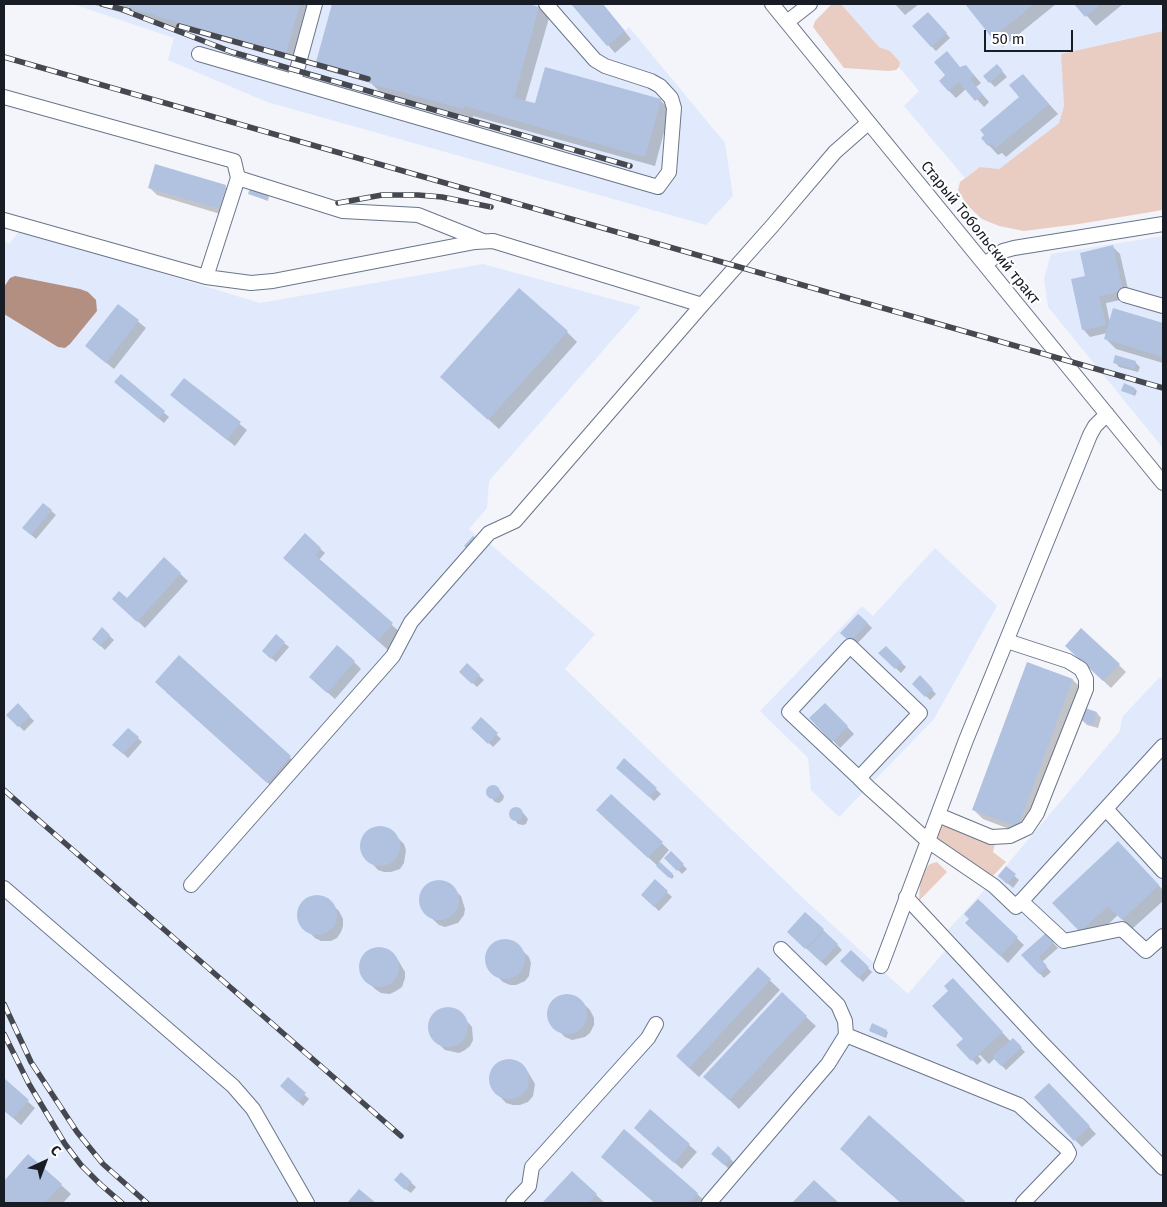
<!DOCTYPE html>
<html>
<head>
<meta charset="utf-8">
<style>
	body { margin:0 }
	#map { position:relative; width:1167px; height:1207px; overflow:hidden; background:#f3f5fa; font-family:"Fira Sans",sans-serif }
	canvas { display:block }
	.frame { position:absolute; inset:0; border:5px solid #181c25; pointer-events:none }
	.north { position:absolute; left:20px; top:1137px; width:50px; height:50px; -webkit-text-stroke:4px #fff; paint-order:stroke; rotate:43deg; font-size:14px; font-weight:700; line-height:20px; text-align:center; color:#181c25 }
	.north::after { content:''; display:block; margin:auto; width:18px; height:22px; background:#181c25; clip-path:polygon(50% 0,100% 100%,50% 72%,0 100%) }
	.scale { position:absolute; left:984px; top:30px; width:89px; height:22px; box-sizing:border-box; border:2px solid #181c25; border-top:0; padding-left:6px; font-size:15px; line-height:18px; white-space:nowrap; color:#181c25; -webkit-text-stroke:4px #fff; paint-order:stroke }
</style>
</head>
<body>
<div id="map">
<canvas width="1167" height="1207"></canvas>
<div class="frame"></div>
<div class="north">С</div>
<div class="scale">50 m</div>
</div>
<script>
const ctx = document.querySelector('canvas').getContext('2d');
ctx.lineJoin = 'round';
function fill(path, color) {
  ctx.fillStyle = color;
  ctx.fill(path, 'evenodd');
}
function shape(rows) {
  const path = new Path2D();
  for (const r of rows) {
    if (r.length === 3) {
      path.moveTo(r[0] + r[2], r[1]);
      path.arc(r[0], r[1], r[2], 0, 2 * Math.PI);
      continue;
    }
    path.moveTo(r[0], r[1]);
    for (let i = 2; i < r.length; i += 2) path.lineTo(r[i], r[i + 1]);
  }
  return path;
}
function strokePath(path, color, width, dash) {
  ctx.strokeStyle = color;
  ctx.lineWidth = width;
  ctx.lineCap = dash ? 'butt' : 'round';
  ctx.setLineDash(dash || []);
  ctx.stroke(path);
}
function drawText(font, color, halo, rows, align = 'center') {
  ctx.font = font + ' "Fira Sans",sans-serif';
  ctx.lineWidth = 4;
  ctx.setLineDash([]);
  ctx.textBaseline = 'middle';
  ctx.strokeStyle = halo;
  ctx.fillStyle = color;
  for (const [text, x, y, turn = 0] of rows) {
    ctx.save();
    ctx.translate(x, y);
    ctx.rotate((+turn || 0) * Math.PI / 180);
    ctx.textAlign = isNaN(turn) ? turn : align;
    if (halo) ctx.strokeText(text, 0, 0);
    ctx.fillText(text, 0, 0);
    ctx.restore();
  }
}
const built = shape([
	[73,4,603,4,625,31,629,27,725,143,733,196,706,225,267,102,168,60,174,38],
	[841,4,1163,4,1163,31,1062,54,1064,106,1059,123,999,169,980,167,965,178,904,106,919,91,899,67,900,62,890,51,879,47],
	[20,230,260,303,483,264,641,307,489,481,487,508,469,529,486,545,489,543,595,634,565,669,805,900,908,994,956,938,948,930,1006,866,1120,731,1122,717,1160,677,1163,680,1163,1203,4,1203,4,240,9,244],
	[1163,236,1163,448,1048,307,1044,279,1051,254],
	[935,548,997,606,934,719,839,817,811,790,808,758,760,711,862,606,873,616]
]);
const green = shape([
	[832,4,841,4,879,47,890,51,900,62,899,67,896,70,889,71,844,68,813,27,815,21],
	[1163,31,1163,210,1079,224,1024,231,999,226,982,219,967,205,958,190,960,182,980,167,999,169,1059,123,1064,106,1061,54],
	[947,825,995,843,993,852,1006,862,992,877,941,843,938,838,938,831,941,827],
	[937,862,947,872,919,901,920,881,924,870,930,864]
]);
const water = shape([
	[15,276,80,289,88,292,96,300,97,311,70,344,65,348,58,347,4,314,4,287,10,278]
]);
const shadow = shape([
	[91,4,229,5,231,4,312,4,295,62],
	[333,4,525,4,539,8,549,18,525,102,535,105,660,100,670,110,655,166,473,116,473,118,380,92,371,83,327,71,318,62],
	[573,4,602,4,631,39,615,53],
	[895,4,919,4,905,15],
	[966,4,1056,4,1003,47],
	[1076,4,1123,4,1096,26],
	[933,18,950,38,936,51,931,46],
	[960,68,973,74,981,83,976,87,989,102,984,107,967,88,956,98,948,90],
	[1001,70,1007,77,995,87,984,76],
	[1023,75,1058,114,1006,157,1002,153,998,155,982,138,1021,97],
	[156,166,226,187,233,194,227,216,157,195,150,188],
	[250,194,267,194,269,196,268,201],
	[1113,247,1120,254,1130,298,1106,303,1110,323,1114,310,1163,324,1163,363,1116,349,1106,339,1107,333,1090,337,1083,329,1087,277],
	[119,306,146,328,114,369,94,353],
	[567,332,577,342,499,429,452,386],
	[1115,362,1135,362,1140,367,1138,372,1119,367],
	[121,376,169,417,164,423,121,387],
	[184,379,247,430,235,446,179,402],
	[1135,389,1137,391,1135,396,1123,390],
	[43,504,56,515,36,539,28,532],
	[305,535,325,553,319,560,402,634,388,650,306,577],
	[164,559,188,581,145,628,129,613,127,600],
	[859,615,872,628,855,646,842,633],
	[102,629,114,640,105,650,93,639],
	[284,643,289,647,276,662,268,655],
	[886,648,906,667,901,673,880,653],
	[1074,653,1119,665,1126,672,1111,688],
	[179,657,300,767,278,792,166,692],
	[354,662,361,669,335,699,318,684],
	[1028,663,1073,680,1083,690,1028,836,983,819,973,809],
	[467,665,484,680,477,687,461,672],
	[920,677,936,694,930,700,914,684],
	[825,704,854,734,840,748,811,718],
	[18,705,34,721,24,731,8,715],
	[1086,710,1097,713,1101,718,1098,728,1087,725,1082,720],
	[481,719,501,739,493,747,473,727],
	[129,729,142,742,128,758,114,745],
	[624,760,661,794,654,801,622,772],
	[492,786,497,787,504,796,503,800,499,803,495,802,487,793,488,789],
	[611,796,669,850,659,862,674,876,672,879,605,818],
	[516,808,520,809,528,819,526,824,523,825,518,824,510,814,512,810],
	[377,828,383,828,391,831,404,844,406,850,404,863,400,869,391,872,384,872,378,870,365,856,362,850,362,842,365,836,370,830],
	[671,853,687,869,682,874,666,858],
	[1128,853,1163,890,1163,901,1132,929,1118,915,1090,941,1081,931],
	[1006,868,1019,880,1013,888,1004,880],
	[655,881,672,897,659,911,642,895],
	[433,882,442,882,448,884,461,896,465,909,464,915,458,923,445,927,439,925,425,912,421,906,420,899,422,892,427,886],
	[311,897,320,897,326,899,339,911,343,919,343,926,341,932,337,938,331,941,321,941,315,938,302,925,299,919,300,907,305,901],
	[978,901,1024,945,1008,963,966,923,970,919],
	[823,930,842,950,826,966,788,932],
	[1046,935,1058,948,1042,962,1051,972,1044,978,1023,956],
	[502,941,508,941,516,944,529,957,531,963,529,976,525,981,516,985,510,985,503,982,490,969,487,963,487,955,490,949,495,943],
	[375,949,384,950,390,952,398,960,405,972,405,978,402,987,396,991,390,994,381,993,375,989,367,981,361,971,361,964,363,957,369,952],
	[851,951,872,972,863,982,842,961],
	[758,969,780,990,699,1077,687,1066],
	[967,994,1011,1042,1013,1040,1025,1052,1006,1070,995,1058,989,1064,980,1055,978,1056,982,1060,977,1065,958,1045,965,1039],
	[564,995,577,997,590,1010,594,1018,594,1025,590,1033,585,1037,572,1040,565,1037,552,1024,549,1017,549,1010,552,1004,558,998],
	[446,1008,459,1012,472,1027,473,1040,470,1046,465,1050,459,1053,445,1050,432,1037,429,1028,430,1021,433,1015,440,1010],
	[806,1017,816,1026,739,1109,715,1086],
	[870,1031,886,1031,888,1032,886,1038],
	[505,1061,512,1061,520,1064,528,1072,535,1084,533,1096,528,1102,520,1105,513,1105,506,1103,493,1089,490,1083,490,1076,493,1069,499,1063],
	[288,1079,309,1099,303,1106,286,1090],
	[4,1080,35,1108,21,1125,4,1110],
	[1056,1091,1096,1134,1082,1147,1075,1140],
	[650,1111,697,1152,682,1169,642,1135],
	[869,1117,966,1203,901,1203,851,1159],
	[624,1131,697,1194,707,1203,655,1203,612,1166],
	[718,1148,735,1163,729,1169,717,1158],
	[28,1155,71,1194,63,1203,4,1203,4,1183],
	[572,1173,596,1195,605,1203,544,1203],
	[401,1174,416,1187,411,1193,400,1185]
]);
const building = shape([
	[115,4,300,4,286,53],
	[332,4,529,4,539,7,514,98,535,103,545,67,661,99,645,157,464,106,463,109,369,83,370,77,316,62],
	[571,4,603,4,625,31,607,46],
	[965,4,1034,4,992,38],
	[1074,4,1101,4,1085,17],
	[928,12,947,33,931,47,912,26],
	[947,51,960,67,966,65,974,75,970,79,983,95,975,101,959,82,948,91,939,81,945,75,934,62],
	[997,64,1003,71,989,83,983,76],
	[1023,74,1049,104,996,148,991,143,988,146,981,138,984,135,980,130,1019,97,1009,85],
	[155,164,226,185,219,209,148,188],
	[250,188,268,193,266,200,248,194],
	[1113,245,1123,291,1099,296,1106,325,1082,330,1071,279,1085,276,1080,253],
	[519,288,568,331,488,420,440,377],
	[118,304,139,320,106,363,85,346],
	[1113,308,1163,323,1163,357,1104,339],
	[1115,355,1136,361,1134,369,1113,363],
	[121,374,165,411,159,419,114,382],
	[184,378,241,422,227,440,170,395],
	[1124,383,1135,388,1133,395,1121,391],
	[43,503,52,510,31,535,22,528],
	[305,533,321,548,315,555,393,623,378,641,283,558],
	[473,536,477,539,475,557,464,546],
	[164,557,181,573,137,622,112,599,119,591,127,598],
	[858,614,868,623,850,642,840,633],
	[102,627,110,635,100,646,92,639],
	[1081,628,1120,664,1103,681,1065,646],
	[276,634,285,642,271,659,262,651],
	[337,645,355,661,327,693,309,677],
	[886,646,902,662,895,669,878,653],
	[179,655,291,756,267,783,155,682],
	[1027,662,1073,679,1018,827,972,810],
	[467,663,480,675,472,684,459,672],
	[920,675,933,689,925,697,912,684],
	[18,703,30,716,18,727,6,715],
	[825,703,848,726,832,742,809,718],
	[1085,708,1097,712,1093,725,1081,720],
	[481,717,498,733,488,744,471,728],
	[128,728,139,737,123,754,112,745],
	[624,758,657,788,649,797,616,768],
	[493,792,7],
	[611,794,663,842,648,858,596,810],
	[516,814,7],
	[380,846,20],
	[1118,841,1159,885,1122,920,1108,906,1080,932,1052,903],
	[671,851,684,864,677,871,664,858],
	[660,862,673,874,669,878,656,866],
	[1006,866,1016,874,1007,884,998,876],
	[655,879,668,891,654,907,641,895],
	[439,900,20],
	[317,915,20],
	[978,899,1018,937,1000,956,965,923,969,919,964,914],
	[805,912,824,929,805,949,787,932],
	[824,931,838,944,821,962,807,949],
	[1046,933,1054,942,1039,957,1047,966,1039,974,1021,955],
	[505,959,20],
	[379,967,20],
	[851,950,869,967,858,978,840,961],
	[758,967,771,979,689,1068,676,1056],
	[953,978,1003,1032,971,1061,956,1045,963,1039,932,1006,948,991,944,986],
	[782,992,807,1016,729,1100,703,1077],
	[567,1014,20],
	[448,1027,20],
	[872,1023,887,1030,884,1037,869,1031],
	[1013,1038,1022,1047,1001,1066,992,1057],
	[509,1079,20],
	[288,1077,306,1093,298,1102,280,1086],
	[4,1078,29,1100,13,1118,4,1111],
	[1049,1083,1090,1126,1074,1141,1034,1097],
	[650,1109,690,1144,674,1163,634,1128],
	[869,1115,965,1201,963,1203,901,1203,840,1149],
	[624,1129,698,1193,689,1203,655,1203,601,1157],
	[718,1146,731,1158,724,1165,711,1154],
	[28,1154,62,1184,45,1203,4,1203,4,1181],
	[572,1171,597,1194,589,1203,542,1203],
	[401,1172,412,1182,405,1190,394,1180],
	[814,1180,839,1203,792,1203],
	[359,1189,376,1203,347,1203]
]);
const minor = shape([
	[772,4,1163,483],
	[787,22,810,4],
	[199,54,658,187,669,172,674,108,671,98,660,86,651,81,605,66,595,60,546,4],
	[294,81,315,4],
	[4,97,234,161,238,178,343,211,418,215,483,241],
	[4,220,206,277,251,283,273,281,475,242,493,241,702,305],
	[985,264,1003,251,1014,248,1163,224],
	[206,277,238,178],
	[1125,295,1163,306],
	[859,778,920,713,850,646,789,712,859,778,868,787,928,841,994,886,1016,907,1163,746],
	[1106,809,1163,871],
	[938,815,991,837,1010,836,1027,828,1037,813,1086,689,1086,679,1081,669,1068,661,1007,641],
	[191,885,393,656,411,622,489,533,515,521,702,305,773,225,835,152,868,123],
	[4,888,233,1086,253,1109,307,1203],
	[906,897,1041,1042,1163,1168],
	[1021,901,1064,941,1122,929,1146,951,1163,936],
	[881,966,966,740,1090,435,1095,426,1107,414],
	[846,1035,1019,1105,1066,1148,1069,1153,1067,1157,1023,1203],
	[513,1203,529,1186,532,1167,648,1038,656,1024],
	[709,1203,828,1064,846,1035,845,1021,838,1005,781,949]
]);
const rail = shape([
	[102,4,129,11],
	[123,10,232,52,630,166],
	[179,26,368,79],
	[4,57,1163,388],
	[338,203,382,195,418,195,442,197,491,207],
	[4,790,401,1136],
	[4,1004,31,1062,77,1132,103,1164,147,1203],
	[4,1034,29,1084,65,1144,81,1165,100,1184,122,1203]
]);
const streetNames = [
	["Старый Тобольский тракт",980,233,51]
];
fill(built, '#e0eafc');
fill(green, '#e9cdc2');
fill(water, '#b38f82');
fill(shadow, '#0003');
fill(building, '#b1c2e1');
strokePath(minor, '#6a758a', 16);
strokePath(minor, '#fff', 14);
strokePath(rail, '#454850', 5.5);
strokePath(rail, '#fff', 4, [11]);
drawText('15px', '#181c25', '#fff', streetNames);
</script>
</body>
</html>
